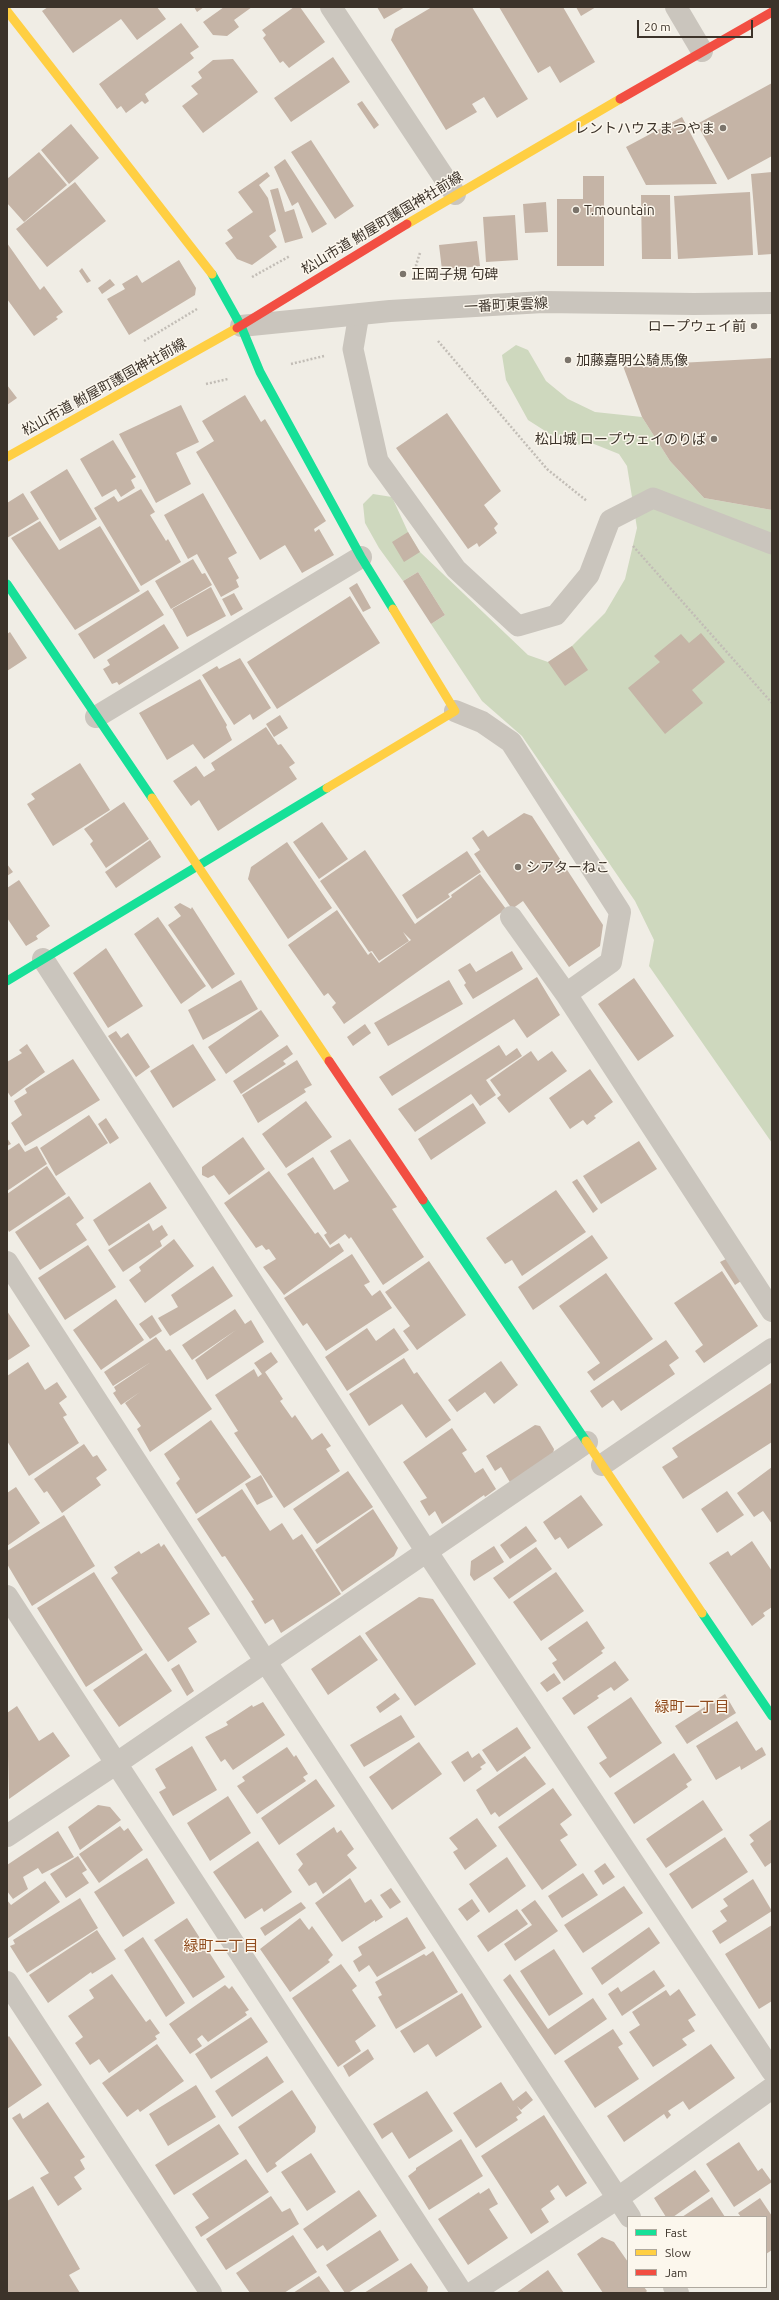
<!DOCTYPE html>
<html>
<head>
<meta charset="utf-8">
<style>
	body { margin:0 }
	#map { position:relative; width:779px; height:2300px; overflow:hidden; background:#f0ede5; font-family:Ubuntu,sans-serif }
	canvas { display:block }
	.frame { position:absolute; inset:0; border:8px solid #3c332a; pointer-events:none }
	.legend { position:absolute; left:627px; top:2216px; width:140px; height:72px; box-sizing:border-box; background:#fcf7ed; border:1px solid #afa99f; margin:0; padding:5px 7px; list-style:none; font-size:12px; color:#3c332a }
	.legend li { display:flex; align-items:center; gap:8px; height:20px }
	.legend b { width:20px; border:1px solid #afa99f }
	.scale { position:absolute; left:637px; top:20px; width:116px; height:18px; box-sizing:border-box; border:2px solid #3c332a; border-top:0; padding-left:5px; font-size:12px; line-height:14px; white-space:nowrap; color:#3c332a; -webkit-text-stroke:3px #fcf7ed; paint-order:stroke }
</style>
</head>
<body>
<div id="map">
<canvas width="779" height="2300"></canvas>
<div class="frame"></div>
<ul class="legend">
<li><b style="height:5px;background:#16e098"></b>Fast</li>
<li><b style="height:5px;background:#ffcf43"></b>Slow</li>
<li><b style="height:5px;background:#f24e42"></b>Jam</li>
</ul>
<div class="scale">20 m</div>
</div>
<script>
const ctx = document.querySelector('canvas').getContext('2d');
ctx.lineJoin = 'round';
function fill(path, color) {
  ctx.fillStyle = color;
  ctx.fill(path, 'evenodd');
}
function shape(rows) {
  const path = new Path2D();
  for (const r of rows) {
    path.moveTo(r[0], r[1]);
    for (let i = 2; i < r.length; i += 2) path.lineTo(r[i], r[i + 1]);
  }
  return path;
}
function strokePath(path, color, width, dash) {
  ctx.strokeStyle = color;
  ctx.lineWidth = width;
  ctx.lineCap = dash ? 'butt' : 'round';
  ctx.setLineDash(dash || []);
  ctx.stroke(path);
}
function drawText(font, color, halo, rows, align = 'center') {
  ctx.font = font + ' Ubuntu,"Noto Sans JP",sans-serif';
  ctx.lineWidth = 3;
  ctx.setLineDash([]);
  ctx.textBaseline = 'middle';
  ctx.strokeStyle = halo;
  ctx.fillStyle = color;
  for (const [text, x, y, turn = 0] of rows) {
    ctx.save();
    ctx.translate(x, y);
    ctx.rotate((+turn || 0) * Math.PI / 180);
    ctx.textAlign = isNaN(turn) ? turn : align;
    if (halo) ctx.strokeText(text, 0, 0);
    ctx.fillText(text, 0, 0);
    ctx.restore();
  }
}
const green = shape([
	[516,345,528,350,546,381,568,399,595,412,642,417,670,461,704,498,772,510,772,1143,649,966,654,940,635,901,522,736,482,701,431,624,445,615,418,572,403,581,379,548,365,523,363,504,373,494,392,497,408,532,420,552,528,655,548,662,572,646,605,613,625,579,637,528,627,466,619,454,594,444,567,445,528,420,506,380,502,355]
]);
const building = shape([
	[48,7,157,7,166,19,137,40,121,19,73,53,42,11],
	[194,7,204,7,197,12],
	[224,7,252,7,234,20,239,27,227,36,213,35,203,22],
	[294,7,300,7,325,42,289,68,283,61,280,63,263,38,266,35,262,30],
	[377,7,405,7,384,19],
	[432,7,472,7,528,99,497,118,484,97,472,104,477,112,446,130,391,40,395,29],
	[499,7,563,7,595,62,560,83,550,66,538,73],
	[576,7,596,7,581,16],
	[181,23,199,47,190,53,194,58,145,94,149,101,145,104,142,101,126,113,121,106,117,109,99,84],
	[333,57,350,82,291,122,274,98],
	[233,59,258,92,203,133,182,106,198,94,191,86,202,78,198,72,213,60],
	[772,83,772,156,728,180,697,124],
	[362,101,379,125,374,129,357,104],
	[682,117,717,184,646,185,626,147],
	[71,124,99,158,69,184,41,150],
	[311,140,354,206,335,219,291,152],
	[39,152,67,185,24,222,7,203,7,179],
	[285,159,327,224,312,233,298,202,292,206,274,167],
	[267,172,270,176,259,185,268,198,276,231,269,236,277,247,252,265,237,259,225,243,233,238,227,230,253,212,238,192],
	[772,172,772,254,758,255,751,174],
	[583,176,604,176,604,266,557,266,557,199,583,199],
	[75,182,106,221,47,267,16,229],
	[278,188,285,212,294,209,303,238,285,243,270,190],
	[750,192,753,255,678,259,674,196],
	[641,195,670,195,671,259,642,259],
	[546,202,548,232,525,233,523,204],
	[515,215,518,260,486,262,483,217],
	[477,241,480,266,442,270,439,245],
	[7,243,40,290,44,286,63,312,56,317,58,319,34,336,7,299],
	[179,260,196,288,195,295,129,335,107,299,125,289,122,284,137,275,142,283],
	[82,268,91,281,87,283,79,271],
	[110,279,115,285,102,294,98,288],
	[772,358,772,510,704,498,670,461,642,417,623,366],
	[7,385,17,398,7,405],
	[245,395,261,422,265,419,326,521,314,529,315,532,319,529,334,555,302,573,285,545,260,560,196,452,214,441,202,421],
	[181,405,199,442,176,453,191,484,156,503,119,434],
	[447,413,501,491,484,505,498,524,494,528,497,533,479,547,477,543,468,549,396,448],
	[113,440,136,477,131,480,135,488,121,497,116,489,102,497,80,459],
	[67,469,97,519,60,541,30,492],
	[141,489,155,512,150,515,166,541,168,539,181,562,141,586,94,508,114,496,118,502],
	[23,493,39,519,7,538,7,503],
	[203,493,237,553,228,558,239,578,236,580,239,587,221,597,197,554,188,559,164,515],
	[40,521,59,550,100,526,140,591,75,630,11,538],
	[408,532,420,552,404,562,392,542],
	[193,559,202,574,205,573,212,585,171,609,155,581],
	[418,572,445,615,431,624,403,581],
	[357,583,371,608,363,612,349,588],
	[211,587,226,616,187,637,172,609],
	[148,590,164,615,94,659,78,634],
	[234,593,243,609,231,616,222,599],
	[350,596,380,643,277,709,247,662],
	[164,624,179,648,119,685,117,682,112,684,103,669,110,665,107,660],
	[10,632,27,658,7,671,7,634],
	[701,633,725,662,692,690,703,703,665,734,628,688,660,662,654,656,681,634,689,643],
	[572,646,588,670,565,686,548,662],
	[240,658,271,708,253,720,250,714,234,725,202,675,217,666,219,669],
	[200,679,227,725,226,727,232,740,204,759,193,744,167,760,139,713],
	[280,715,288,728,274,737,266,724],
	[266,727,278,745,281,744,295,763,289,767,297,779,218,831,199,800,191,806,173,781,196,766,204,777,215,770,211,763],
	[80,763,110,810,53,846,27,804,35,799,31,794],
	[124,802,149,839,106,868,90,844,93,841,84,829],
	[524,813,532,816,603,925,600,946,569,967,523,901,512,909,474,854,480,850,472,838,483,830,488,837],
	[322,822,348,859,319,879,293,842],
	[150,840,161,857,116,888,105,872],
	[287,842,332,908,288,939,248,879,251,867],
	[365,850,415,924,452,897,451,895,480,874,506,909,344,1024,332,1007,336,1003,328,993,324,996,288,945,337,910,368,955,371,952,379,963,411,940,403,932,409,941,379,961,372,951,369,952,320,881],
	[467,851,481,872,448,894,450,897,417,919,402,895],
	[7,864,13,872,7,876],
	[19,880,50,926,36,936,38,939,26,946,7,918,7,888],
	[180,903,191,909,192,907,235,974,212,989,168,925,181,916,174,907],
	[158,917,206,986,181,1004,134,934],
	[106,948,143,1006,108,1028,73,973],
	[512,951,523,969,473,999,464,985,466,983,458,970,470,963,476,972],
	[537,977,560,1015,527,1038,514,1019,392,1096,379,1077],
	[634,978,674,1036,638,1061,598,1004],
	[241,980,258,1009,203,1040,188,1010],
	[449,980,463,1004,388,1046,374,1023],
	[261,1010,279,1036,226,1074,208,1047],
	[365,1024,371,1033,353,1046,347,1037],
	[116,1031,121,1038,128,1033,150,1067,136,1077,108,1036],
	[27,1044,45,1072,11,1097,7,1091,7,1062,22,1053,19,1050],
	[193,1044,216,1080,173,1108,150,1071],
	[287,1045,293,1054,283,1061,286,1064,241,1094,233,1081],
	[499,1045,506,1056,517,1048,522,1056,486,1080,496,1095,480,1106,471,1094,415,1132,398,1109],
	[531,1051,538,1061,552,1051,567,1071,509,1113,497,1098,501,1095,490,1080],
	[73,1059,100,1100,25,1146,11,1123,22,1115,14,1101,27,1093,25,1089],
	[297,1060,312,1085,304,1089,306,1092,258,1123,242,1095],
	[590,1069,613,1102,594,1116,596,1118,587,1125,583,1120,570,1129,549,1098],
	[306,1101,332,1137,286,1168,262,1134],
	[473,1103,486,1123,431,1160,418,1139],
	[89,1115,108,1143,56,1176,40,1148],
	[106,1118,119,1138,110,1144,98,1124],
	[243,1137,265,1169,229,1195,214,1175,208,1178,202,1175,202,1167],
	[7,1138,11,1144,7,1146],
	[350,1139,397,1207,392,1209,424,1257,383,1285,351,1237,349,1239,345,1234,330,1245,324,1235,327,1233,287,1174,313,1157,334,1190,349,1181,330,1151],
	[639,1141,657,1169,601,1204,583,1176],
	[19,1143,25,1152,37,1146,47,1164,7,1191,7,1151],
	[47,1166,66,1194,9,1232,7,1228,7,1194],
	[269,1171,315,1234,318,1232,330,1248,339,1243,344,1251,284,1295,263,1267,276,1259,269,1249,266,1250,262,1245,256,1248,224,1203],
	[577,1179,598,1209,593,1213,572,1182],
	[150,1182,167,1208,109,1246,93,1220],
	[556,1190,586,1232,522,1276,512,1260,505,1264,486,1238],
	[69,1196,84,1218,76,1224,87,1240,40,1270,15,1232],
	[149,1223,153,1231,162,1225,168,1235,160,1241,162,1246,123,1272,108,1250],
	[592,1235,608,1258,533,1310,518,1287],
	[174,1239,194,1266,145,1303,129,1280,141,1271,139,1267],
	[88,1245,116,1287,65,1320,38,1278],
	[352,1254,370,1282,364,1285,372,1296,380,1290,392,1308,326,1351,307,1323,303,1326,284,1298],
	[726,1259,741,1281,735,1285,720,1262],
	[429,1261,466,1315,417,1350,403,1331,410,1326,385,1292],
	[213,1266,233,1296,170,1336,158,1318,178,1307,171,1295],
	[722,1271,758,1326,704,1363,695,1351,703,1345,674,1303],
	[606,1273,653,1339,594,1381,587,1372,600,1363,559,1306],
	[116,1299,144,1340,101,1370,73,1330],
	[235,1309,245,1324,251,1320,264,1342,207,1380,195,1360,236,1330,192,1360,182,1345],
	[7,1311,30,1346,7,1361],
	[152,1315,162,1331,150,1339,139,1324],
	[367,1328,376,1341,394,1328,409,1350,347,1391,325,1357],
	[156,1337,166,1351,170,1349,212,1409,150,1452,137,1429,141,1426,125,1403,140,1392,121,1405,113,1393,116,1391,114,1387,151,1362,113,1386,104,1372],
	[666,1340,679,1358,669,1365,675,1374,621,1411,613,1400,602,1408,590,1391],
	[271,1352,278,1362,265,1372,283,1399,280,1401,292,1418,295,1415,312,1440,322,1433,331,1446,326,1449,340,1471,284,1508,234,1433,238,1431,215,1395,254,1369,258,1377,262,1374,254,1363],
	[404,1358,414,1374,417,1372,451,1420,426,1438,402,1404,369,1426,349,1394],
	[501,1361,518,1385,494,1404,485,1392,457,1412,448,1400],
	[28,1362,45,1390,57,1382,67,1397,59,1403,67,1415,63,1417,79,1443,29,1476,7,1441,7,1376],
	[771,1383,772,1442,683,1499,662,1467,678,1457,672,1448],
	[211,1420,251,1477,196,1514,176,1483,180,1479,164,1454],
	[535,1425,540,1426,554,1449,553,1454,511,1484,501,1467,495,1471,486,1456],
	[452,1428,467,1450,462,1453,475,1473,483,1468,496,1489,485,1497,484,1495,442,1524,435,1511,429,1516,420,1501,427,1498,403,1462],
	[84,1444,93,1457,97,1455,107,1470,96,1478,101,1485,62,1513,47,1491,44,1493,34,1479],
	[772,1467,772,1524,763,1511,754,1517,737,1493],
	[348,1471,373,1507,317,1544,293,1509],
	[261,1475,273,1497,257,1505,245,1484],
	[16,1487,40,1523,7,1546,7,1493],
	[242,1489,270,1531,282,1523,293,1540,302,1534,341,1594,281,1633,273,1619,265,1624,251,1601,254,1600,227,1559,225,1556,222,1557,197,1519],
	[727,1491,744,1515,717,1533,701,1509],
	[581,1495,603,1525,568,1549,560,1537,555,1540,543,1522],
	[373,1509,398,1548,394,1556,342,1592,315,1550],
	[64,1515,95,1566,32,1606,7,1564,7,1551],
	[526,1526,537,1541,510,1559,500,1545],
	[752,1541,772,1571,772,1607,763,1613,765,1616,752,1626,709,1563,728,1551,731,1556],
	[159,1543,161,1547,164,1544,210,1614,188,1628,197,1642,168,1662,111,1578,118,1573,114,1567,139,1551,141,1554],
	[494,1546,504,1562,474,1581,470,1575,471,1561],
	[536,1547,552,1569,509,1599,493,1578],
	[94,1572,143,1650,86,1687,37,1608],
	[556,1572,584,1611,541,1641,513,1602],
	[419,1597,433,1599,476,1664,415,1706,365,1633],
	[587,1621,605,1648,601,1651,603,1653,564,1681,552,1663,557,1660,548,1648],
	[360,1635,378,1660,328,1695,311,1669],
	[146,1653,172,1691,119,1727,93,1690],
	[615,1661,629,1680,614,1691,611,1687,597,1696,599,1698,574,1715,562,1698],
	[179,1664,194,1691,187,1696,171,1669],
	[554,1673,561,1683,547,1692,540,1683],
	[395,1693,400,1699,380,1713,376,1707],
	[725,1694,736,1713,687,1744,675,1726],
	[631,1697,662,1743,610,1778,599,1763,607,1758,587,1727],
	[263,1702,285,1735,233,1770,225,1759,221,1762,205,1737,228,1725,226,1722,252,1705,253,1707],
	[17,1706,39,1741,53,1732,70,1756,9,1799,7,1713],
	[401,1715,415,1737,364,1767,350,1745],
	[737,1721,756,1751,762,1747,766,1755,741,1770,740,1766,716,1780,696,1746],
	[517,1727,531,1748,497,1772,482,1750],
	[419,1742,442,1774,392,1810,369,1777],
	[192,1746,217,1790,173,1816,159,1792,166,1788,155,1769],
	[287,1747,294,1757,296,1755,308,1774,303,1777,306,1781,257,1814,237,1786,245,1781,242,1777],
	[468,1751,472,1758,479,1753,486,1763,480,1767,482,1769,464,1782,451,1762],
	[674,1753,692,1780,686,1784,688,1787,634,1824,614,1793],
	[525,1756,546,1784,499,1817,495,1812,491,1815,476,1790],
	[316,1779,335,1806,279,1845,261,1818],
	[553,1788,572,1815,560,1824,568,1835,560,1840,577,1865,542,1890,498,1827],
	[228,1796,251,1833,210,1861,187,1823],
	[703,1800,723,1830,666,1868,646,1839],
	[98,1805,110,1807,121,1820,80,1850,68,1827],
	[477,1818,497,1846,465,1870,453,1852,458,1849,449,1838],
	[772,1819,772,1862,765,1867,750,1844,754,1841,749,1835],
	[120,1826,124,1831,128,1828,143,1850,99,1883,79,1854],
	[334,1827,337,1833,341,1830,354,1849,347,1855,357,1868,323,1894,316,1882,309,1886,298,1870,303,1864,296,1854],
	[58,1831,74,1857,42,1874,38,1868,23,1877,28,1889,13,1899,7,1891,7,1865],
	[725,1837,748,1872,692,1909,669,1874],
	[258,1841,292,1892,264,1912,262,1908,245,1919,213,1872],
	[78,1856,87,1870,82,1873,89,1883,66,1898,50,1874],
	[507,1857,526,1886,489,1913,469,1884],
	[147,1858,175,1903,123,1937,94,1892],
	[605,1863,615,1877,603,1885,594,1871],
	[583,1873,598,1895,562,1918,548,1896],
	[350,1878,365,1903,371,1899,383,1917,375,1922,375,1920,342,1942,315,1903],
	[753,1879,772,1911,720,1944,712,1931,727,1921,720,1911,728,1906,723,1899],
	[45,1881,60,1902,7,1939,7,1900,11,1905],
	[624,1886,643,1913,583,1953,564,1925],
	[391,1888,401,1902,390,1909,380,1895],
	[80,1898,98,1928,27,1973,10,1946,15,1944,13,1940],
	[472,1899,480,1911,467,1921,458,1909],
	[535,1900,558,1931,515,1961,504,1944,532,1925,521,1910],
	[301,1902,306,1908,265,1936,260,1928],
	[517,1909,528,1924,488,1952,477,1936],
	[407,1917,426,1948,377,1977,369,1965,359,1972,353,1961,362,1955,358,1947],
	[187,1918,225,1977,193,1998,154,1940],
	[300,1918,309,1930,312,1926,333,1955,328,1960,330,1962,290,1992,260,1949],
	[772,1925,772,2001,759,2009,725,1954],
	[649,1927,660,1943,602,1985,591,1968],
	[97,1930,116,1959,92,1974,91,1972,48,2003,29,1975],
	[143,1937,185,2003,166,2017,124,1950],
	[554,1949,583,1994,549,2016,520,1971],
	[433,1951,458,1992,396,2029,378,1997,382,1995,375,1982,424,1954,426,1956],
	[341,1964,357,1986,352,1990,376,2026,355,2041,361,2051,338,2067,292,1998],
	[654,1970,665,1986,622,2016,608,1994,618,1987,621,1992],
	[112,1974,146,2022,150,2019,160,2033,155,2036,157,2039,109,2073,99,2059,90,2065,75,2043,83,2037,68,2016,94,1998,89,1990],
	[510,1974,548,2029,593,1998,607,2019,555,2055,503,1980],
	[225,1985,229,1989,232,1986,249,2010,245,2012,247,2015,208,2042,202,2035,197,2039,202,2046,190,2054,169,2024],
	[679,1989,696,2015,688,2020,695,2031,682,2039,687,2045,653,2067,629,2032,640,2025,632,2012,666,1990,670,1996],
	[462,1993,482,2027,436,2057,428,2044,414,2053,400,2031],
	[251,2017,268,2042,211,2079,195,2054],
	[613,2029,623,2044,618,2047,639,2079,595,2108,564,2061],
	[9,2036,42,2085,7,2109,7,2038],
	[157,2044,184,2081,140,2112,138,2109,127,2117,102,2083],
	[711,2044,735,2078,689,2110,683,2101,668,2111,671,2115,667,2119,664,2114,624,2142,607,2116],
	[368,2049,374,2059,349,2077,343,2066],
	[267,2056,284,2082,232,2117,215,2091],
	[501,2082,513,2101,526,2091,533,2100,521,2110,517,2106,522,2113,516,2117,518,2120,476,2148,453,2113],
	[196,2085,216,2117,168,2146,149,2114],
	[292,2090,316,2127,315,2132,275,2163,277,2166,267,2173,238,2127],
	[427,2091,453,2131,409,2159,392,2132,382,2139,373,2124],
	[48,2102,85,2157,80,2160,85,2169,74,2177,82,2189,58,2206,40,2178,49,2173,12,2118,20,2113,23,2119],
	[544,2115,587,2183,566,2197,558,2185,550,2191,555,2199,541,2209,549,2222,531,2234,481,2156],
	[219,2124,239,2154,174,2195,155,2165],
	[461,2139,483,2176,429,2210,408,2176,416,2170,416,2168],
	[739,2142,758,2171,762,2168,772,2182,734,2207,706,2164],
	[311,2153,336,2192,307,2211,281,2172],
	[246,2159,269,2192,201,2237,195,2227,209,2218,192,2194],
	[695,2170,710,2191,673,2217,666,2217,654,2198],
	[33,2186,80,2269,69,2275,80,2293,7,2293,7,2201],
	[489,2188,498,2204,489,2209,508,2238,468,2265,438,2219,479,2192,480,2194],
	[359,2190,377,2216,327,2251,323,2245,317,2249,303,2229],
	[271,2196,282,2212,290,2208,299,2224,226,2270,206,2239],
	[712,2197,725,2217,682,2217],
	[760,2198,772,2216,772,2250,766,2254,766,2217,741,2217,738,2213],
	[380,2230,399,2260,348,2293,345,2293,326,2265],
	[293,2235,317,2272,284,2293,250,2293,236,2273],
	[602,2237,614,2242,628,2262,628,2287,644,2287,647,2291,645,2293,603,2293,577,2254],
	[411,2263,428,2287,427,2293,364,2293],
	[548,2270,564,2293,516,2293],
	[319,2276,331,2293,293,2293]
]);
const path = shape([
	[420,253,416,265,421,277],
	[252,277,290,256],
	[144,341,197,309],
	[438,341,547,469,587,501],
	[291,364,324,356],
	[206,384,228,379],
	[633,546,772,703]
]);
const lane = shape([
	[359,314,353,349,378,461,456,569,518,626,556,615,589,575,610,520,653,498,772,544]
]);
const street = shape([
	[331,7,455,194],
	[676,7,702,51],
	[241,326,390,311,543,302,694,304,772,303],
	[455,711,482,722,511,742,620,912,611,962,566,994,772,1311],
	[96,717,361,557],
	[511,917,566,994],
	[43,959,427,1552,772,2071],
	[7,1262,266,1662,630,2217],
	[602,1465,772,1349],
	[7,1596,462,2293],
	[7,1836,117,1763,587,1442],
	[7,1982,211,2293],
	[674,2287,678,2293],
	[472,2293,618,2198,772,2088]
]);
const fast = shape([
	[212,274,241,326,260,372,361,557,393,609],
	[7,584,152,798],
	[7,981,327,788],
	[423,1200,586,1441],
	[702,1613,772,1716]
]);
const slow = shape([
	[7,11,212,274],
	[407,224,620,99],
	[7,457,237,328],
	[327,788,455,711,393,609],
	[152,798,329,1061],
	[586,1441,702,1613]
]);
const jam = shape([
	[620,99,772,12],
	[237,328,407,224],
	[329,1061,423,1200]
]);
const markers = [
	[723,128,4,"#7b746b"],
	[576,210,4,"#7b746b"],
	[403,274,4,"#7b746b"],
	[754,326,4,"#7b746b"],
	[568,360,4,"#7b746b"],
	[714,439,4,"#7b746b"],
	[518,867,4,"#7b746b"]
];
const poiNames = [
	["レントハウスまつやま",715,128,"right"],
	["T.mountain",584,210],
	["正岡子規 句碑",411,274],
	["ロープウェイ前",746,326,"right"],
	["加藤嘉明公騎馬像",576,360],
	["松山城 ロープウェイのりば",706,439,"right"],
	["シアターねこ",526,867]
];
const streetNames = [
	["松山市道 鮒屋町護国神社前線",382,223,-31],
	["一番町東雲線",506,305,-3],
	["松山市道 鮒屋町護国神社前線",104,387,-29]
];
const neighbourhoodNames = [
	["緑町一丁目",692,1707],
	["緑町二丁目",221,1946]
];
fill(green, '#ced8be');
fill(building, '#c5b4a6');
strokePath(path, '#c2bdb6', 2.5, [2, 2]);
strokePath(lane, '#cac5bd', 21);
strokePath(street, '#cac5bd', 22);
strokePath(fast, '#16e098', 9);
strokePath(slow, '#ffcf43', 9);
strokePath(jam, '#f24e42', 9);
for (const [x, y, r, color] of markers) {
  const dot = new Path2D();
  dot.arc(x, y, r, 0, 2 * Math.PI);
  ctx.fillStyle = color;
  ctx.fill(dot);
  strokePath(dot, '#fcf7ed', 1.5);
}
drawText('14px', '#3c332a', '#fcf7ed', poiNames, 'left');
drawText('14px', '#3c332a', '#fcf7ed', streetNames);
drawText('15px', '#904b1d', '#fcf7ed', neighbourhoodNames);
</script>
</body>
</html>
